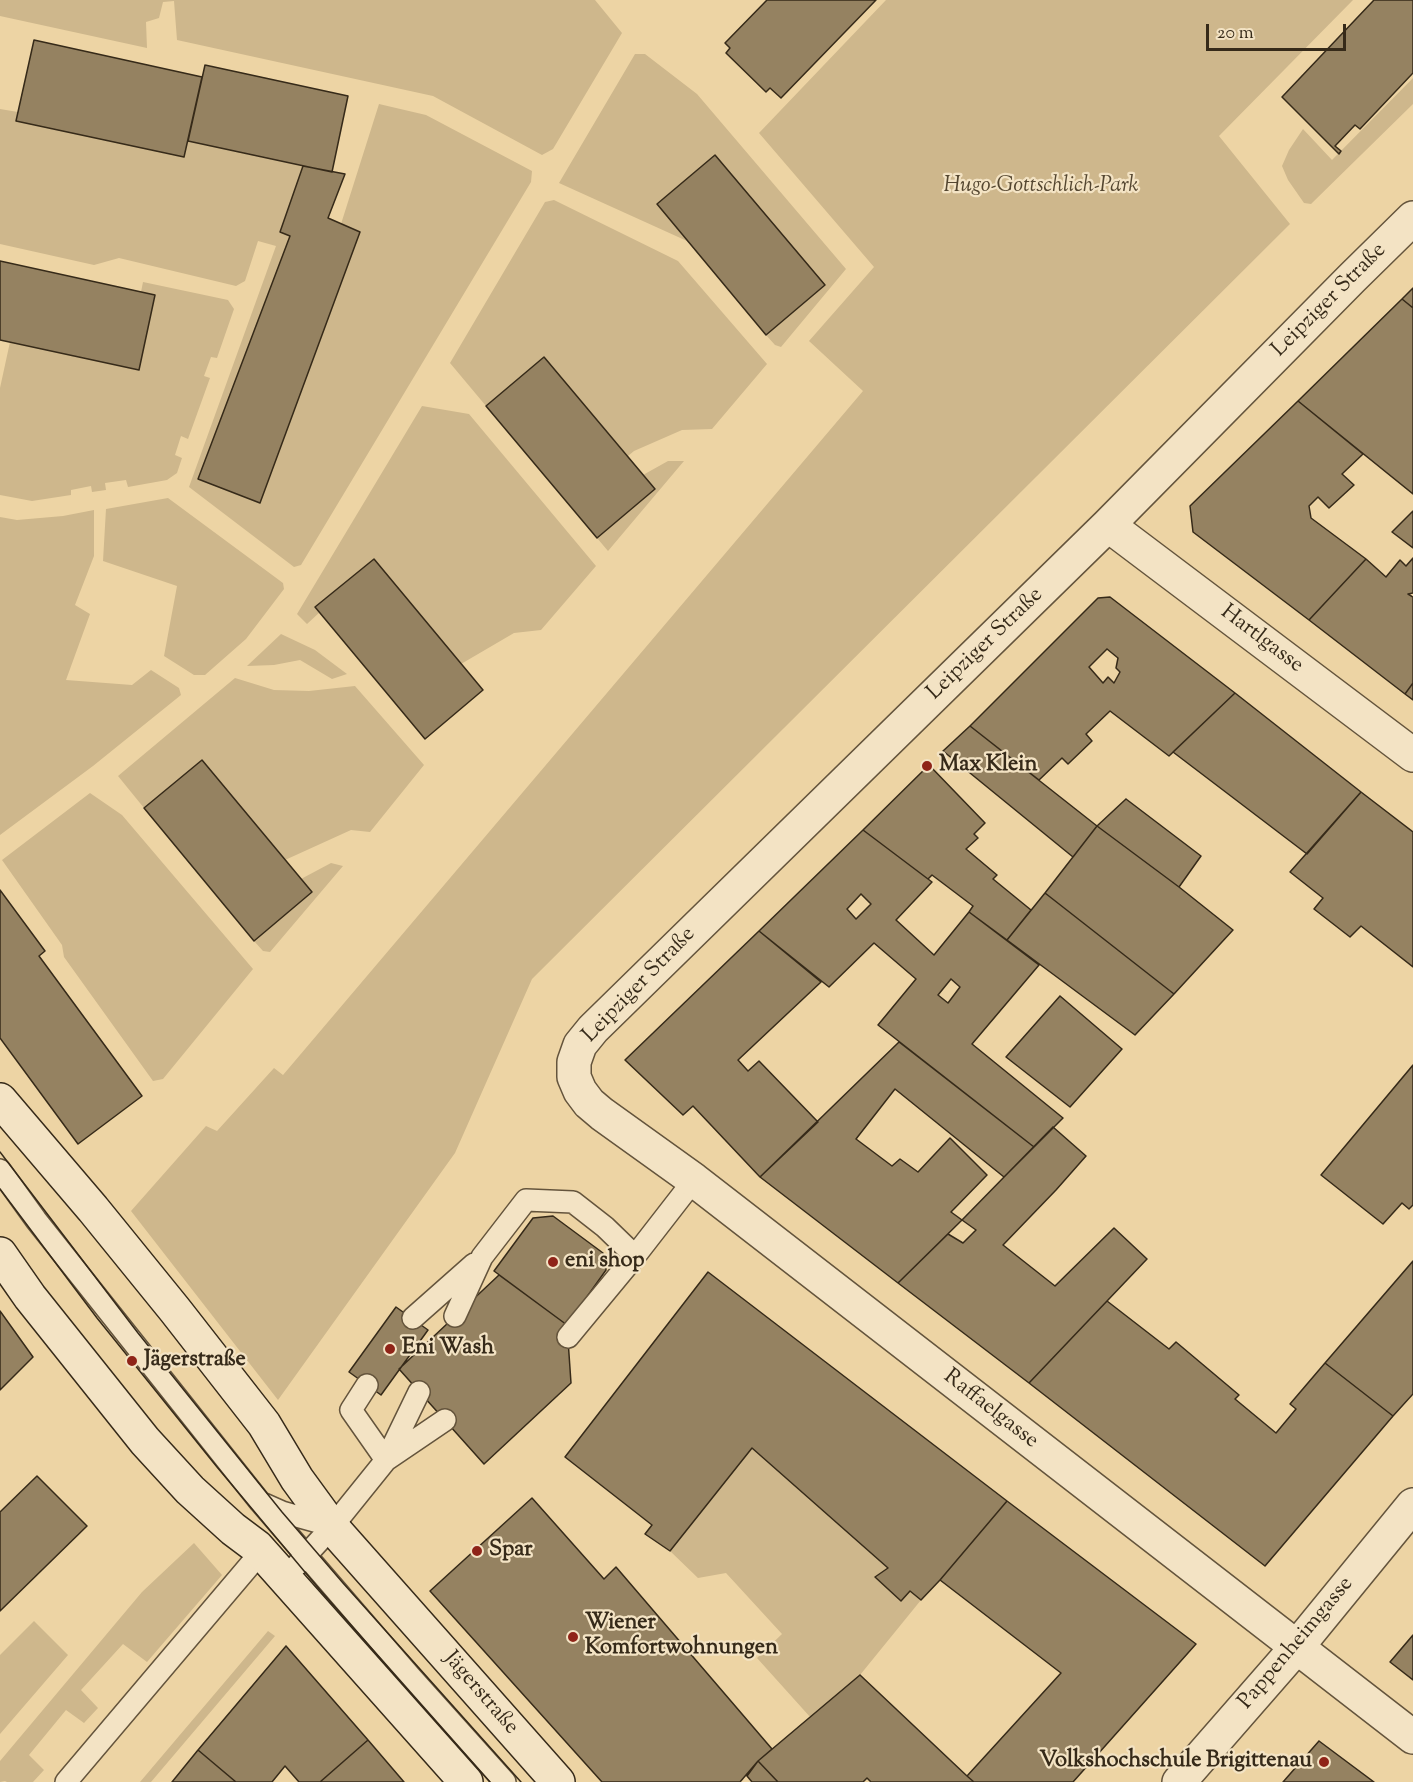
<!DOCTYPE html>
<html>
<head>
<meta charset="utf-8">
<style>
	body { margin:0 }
	#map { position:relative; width:1413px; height:1782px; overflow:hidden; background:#edd4a4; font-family:"Sorts Mill Goudy",serif }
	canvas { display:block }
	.scale { position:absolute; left:1206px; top:24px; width:140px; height:27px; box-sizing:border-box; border:3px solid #362a19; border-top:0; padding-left:8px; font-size:18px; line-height:21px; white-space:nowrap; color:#362a19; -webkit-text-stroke:4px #f3e3c4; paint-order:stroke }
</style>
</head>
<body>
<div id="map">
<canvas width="1413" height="1782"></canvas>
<div class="scale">20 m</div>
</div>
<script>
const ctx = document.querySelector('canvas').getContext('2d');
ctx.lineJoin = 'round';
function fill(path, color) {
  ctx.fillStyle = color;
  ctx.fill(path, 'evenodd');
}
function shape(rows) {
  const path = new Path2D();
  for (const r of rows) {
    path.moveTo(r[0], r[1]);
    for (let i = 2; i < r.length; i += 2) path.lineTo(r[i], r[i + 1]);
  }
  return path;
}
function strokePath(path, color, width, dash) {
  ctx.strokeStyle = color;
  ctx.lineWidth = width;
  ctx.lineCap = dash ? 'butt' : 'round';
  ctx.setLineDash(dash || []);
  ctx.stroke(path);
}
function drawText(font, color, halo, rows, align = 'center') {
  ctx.font = font + ' "Sorts Mill Goudy",serif';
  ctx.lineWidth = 4.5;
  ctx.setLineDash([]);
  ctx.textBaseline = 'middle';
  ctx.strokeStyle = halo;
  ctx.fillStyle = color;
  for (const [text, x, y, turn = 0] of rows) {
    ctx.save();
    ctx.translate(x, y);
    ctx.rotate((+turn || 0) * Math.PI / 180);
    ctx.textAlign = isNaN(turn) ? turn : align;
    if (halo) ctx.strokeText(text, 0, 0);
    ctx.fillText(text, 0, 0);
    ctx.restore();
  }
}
const green = shape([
	[0,0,595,0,622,33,553,149,542,155,433,96,177,40,174,1,163,2,159,18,146,22,147,48,0,16],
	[886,0,1353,0,1219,136,1290,224,532,979,455,1153,278,1400,131,1211,206,1126,217,1131,274,1068,283,1075,863,391,809,341,874,267,759,133],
	[635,54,645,54,697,94,846,269,781,347,775,345,766,335,825,285,715,155,657,204,687,241,559,183],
	[1413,78,1413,104,1311,204,1304,203,1288,180,1282,166,1289,150,1303,129,1332,160],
	[379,104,426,115,532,171,531,182,301,565,294,567,189,487,276,246,258,241,245,281,236,286,119,258,94,265,0,244,0,109,18,112,16,121,184,157,188,141,303,166,280,232,290,236,199,479,260,503,360,232,341,224],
	[554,200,678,261,767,364,712,429,682,430,634,451,628,456,544,357,486,406,450,363,545,202],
	[143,282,228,300,234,309,217,358,211,357,204,376,210,378,188,439,181,436,175,455,182,458,177,473,167,480,128,487,126,480,105,483,106,490,92,492,91,486,71,490,71,495,32,501,0,495,0,388,10,342,138,370,155,296,141,292],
	[422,406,469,414,596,566,541,630,514,633,461,664,316,607,320,612,307,624,297,614],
	[668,461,684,461,608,551,597,538,655,489,643,475],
	[168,498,283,583,284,589,246,639,205,675,194,675,164,656,177,586,103,561,106,509],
	[94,510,94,556,75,605,90,614,66,680,132,685,151,670,179,688,181,695,93,766,0,835,0,517,17,520,63,516],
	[281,634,315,650,347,674,332,679,300,660,274,665,247,666],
	[235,678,274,690,309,691,355,686,424,765,370,832,351,830,285,860,202,761,144,808,118,776],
	[90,793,122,815,253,969,163,1079,153,1081,64,957,62,945,2,860],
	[331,863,343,866,270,952,263,951,254,941,312,892,301,879],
	[752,1448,888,1568,875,1577,901,1600,910,1591,921,1600,860,1675,811,1718,757,1658,782,1634,726,1573,698,1578,670,1551],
	[194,1543,222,1575,147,1662,123,1644,81,1690,98,1708,84,1723,66,1710,29,1755,44,1770,33,1782,7,1782,5,1781,0,1782,0,1761,142,1592],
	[34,1621,68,1655,0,1734,0,1655],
	[268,1631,275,1636,151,1782,140,1782]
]);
const building = shape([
	[767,0,876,0,781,98,770,88,766,92,726,53,730,48,725,43,767,0],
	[1374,0,1413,0,1413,73,1360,129,1355,125,1335,146,1341,151,1339,154,1282,97,1374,0],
	[34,40,202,77,184,157,16,121,34,40],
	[205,65,348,96,332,172,188,141,205,65],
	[715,155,825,285,766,335,657,204,715,155],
	[303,166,345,174,328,218,360,232,260,503,198,479,290,236,280,232,303,166],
	[0,261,155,295,139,370,0,340,0,261],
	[1413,288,1413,308,1402,299,1413,288],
	[1402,299,1413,308,1413,494,1298,401,1402,299],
	[544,357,655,489,597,538,486,406,544,357],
	[1298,401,1363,454,1342,474,1354,485,1329,508,1318,497,1309,506,1311,518,1366,559,1309,620,1193,532,1190,506,1298,401],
	[1413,511,1413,548,1392,532,1413,511],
	[1413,558,1413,593,1408,594,1413,597,1413,683,1405,694,1309,620,1366,559,1386,577,1400,560,1406,566,1413,558],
	[374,559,483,690,425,739,315,607,374,559],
	[1110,597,1235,693,1169,756,1110,711,1086,734,1092,741,1068,764,1062,758,1039,780,970,726,1098,598,1110,597],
	[1107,649,1118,658,1116,668,1120,672,1114,683,1108,677,1103,683,1089,667,1107,649],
	[1413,683,1413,700,1405,694,1413,683],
	[1235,693,1361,792,1307,854,1173,752,1235,693],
	[970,726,1097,826,1073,857,943,751,970,726],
	[202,760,312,892,254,941,144,808,202,760],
	[929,765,985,823,974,834,978,838,966,849,997,875,993,879,1031,910,1007,940,969,912,973,906,932,875,928,879,863,830,929,765],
	[1361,792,1413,832,1413,967,1361,926,1350,937,1314,909,1323,898,1290,872,1361,792],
	[1126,799,1201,856,1179,887,1097,826,1126,799],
	[1097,826,1179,887,1233,930,1174,994,1045,893,1097,826],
	[863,830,932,882,896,920,934,955,969,912,1039,965,972,1044,1063,1118,1034,1147,878,1025,916,979,874,943,829,987,759,931,863,830],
	[861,894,871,904,856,919,847,909,861,894],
	[951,979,960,987,948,1003,938,995,951,979],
	[0,890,45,951,39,956,142,1096,78,1144,0,1038,0,890],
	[1045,893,1174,994,1135,1035,1007,940,1045,893],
	[759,931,821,982,738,1060,748,1071,759,1061,818,1122,760,1177,693,1106,683,1115,625,1060,759,931],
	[1060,996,1122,1049,1070,1107,1006,1057,1060,996],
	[899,1042,1034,1147,1004,1177,895,1089,856,1139,892,1166,900,1159,918,1172,950,1138,987,1175,951,1212,962,1220,898,1283,760,1177,899,1042],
	[1413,1065,1413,1205,1409,1209,1402,1203,1383,1224,1321,1175,1413,1065],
	[1053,1127,1086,1156,1056,1190,1003,1245,1055,1286,1114,1228,1147,1259,1029,1383,898,1283,948,1234,963,1243,976,1230,962,1220,1053,1127],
	[553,1216,603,1253,606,1270,567,1325,494,1271,533,1218,553,1216],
	[1413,1261,1413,1394,1393,1416,1325,1363,1413,1261],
	[708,1272,1007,1501,940,1580,921,1600,910,1591,901,1601,875,1577,888,1568,752,1448,670,1551,645,1534,652,1525,565,1457,708,1272],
	[499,1275,567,1325,571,1383,484,1464,399,1369,499,1275],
	[1107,1301,1169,1349,1176,1342,1239,1395,1235,1399,1276,1433,1296,1409,1290,1404,1325,1363,1393,1416,1265,1566,1029,1383,1107,1301],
	[396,1307,428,1330,381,1395,349,1372,396,1307],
	[0,1311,33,1357,0,1390,0,1311],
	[37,1476,87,1526,0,1611,0,1512,37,1476],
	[532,1498,604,1579,616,1567,772,1749,758,1761,740,1782,602,1782,430,1591,532,1498],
	[1007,1501,1196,1644,1073,1782,974,1782,967,1776,1061,1673,940,1580,1007,1501],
	[1413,1635,1413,1680,1390,1662,1413,1635],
	[286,1646,368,1740,320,1782,299,1782,285,1766,272,1782,236,1782,198,1750,286,1646],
	[860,1675,967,1776,974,1782,871,1782,867,1778,863,1782,778,1782,758,1761,860,1675],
	[368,1740,404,1782,320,1782,368,1740],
	[1319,1741,1374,1782,1283,1782,1319,1741],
	[198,1750,236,1782,172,1782,198,1750],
	[758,1761,778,1782,752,1782,747,1776,758,1761]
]);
const lane = shape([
	[0,1170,36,1220,260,1502,410,1676,505,1782],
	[635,1256,694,1180],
	[455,1316,482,1257,526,1200,573,1202,605,1227,635,1256,568,1337],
	[413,1318,474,1264],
	[419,1392,386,1460,445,1420],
	[264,1504,282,1512,332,1526],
	[297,1565,332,1527,386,1460,351,1410,367,1385],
	[66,1782,261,1552]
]);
const street = shape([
	[1413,218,1352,278,1108,525,593,1029,580,1045,574,1062,574,1077,580,1091,589,1103,602,1114,694,1180,1413,1737],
	[1108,525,1413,755],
	[1179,1782,1296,1648,1413,1505]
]);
const secondary = shape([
	[0,1100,93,1209,175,1310,264,1424,297,1479,332,1527,558,1782],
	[0,1254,30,1297,145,1441,190,1490,233,1529,257,1547,466,1782]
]);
const tram = shape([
	[0,1152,138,1333,282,1512,343,1583,521,1782],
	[0,1189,97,1318,217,1467,320,1590,490,1782]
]);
const markers = [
	[927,766,6,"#8f2418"],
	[553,1262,6,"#8f2418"],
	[390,1349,6,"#8f2418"],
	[132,1361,6,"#8f2418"],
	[477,1551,6,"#8f2418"],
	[573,1637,6,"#8f2418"],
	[1324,1762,6,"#8f2418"]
];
const parkNames = [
	["Hugo-Gottschlich-Park",1041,187]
];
const streetNames = [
	["Leipziger Straße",1330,301,-45],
	["Hartlgasse",1261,640,37],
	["Leipziger Straße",986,645,-44],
	["Leipziger Straße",640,986,-46],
	["Raffaelgasse",990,1410,38],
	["Pappenheimgasse",1297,1644,-50],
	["Jägerstraße",480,1694,49]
];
const poiNames = [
	["Max Klein",939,766],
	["eni shop",565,1262],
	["Eni Wash",402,1349],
	["Jägerstraße",144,1361],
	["Spar",489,1551],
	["Wiener",585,1624],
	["Komfortwohnungen",585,1649],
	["Volkshochschule Brigittenau",1312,1762,"right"]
];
fill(green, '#ceb78c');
fill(building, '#958261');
strokePath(building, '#362a19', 1.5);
strokePath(lane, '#64543c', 24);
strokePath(street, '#64543c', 36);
strokePath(secondary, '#362a19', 36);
strokePath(lane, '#f3e3c4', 21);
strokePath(street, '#f3e3c4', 33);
strokePath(secondary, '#f3e3c4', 33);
strokePath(tram, '#362a19', 1.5);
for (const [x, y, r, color] of markers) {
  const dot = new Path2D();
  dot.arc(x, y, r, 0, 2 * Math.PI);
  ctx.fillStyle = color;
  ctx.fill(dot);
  strokePath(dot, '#f3e3c4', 2);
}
drawText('italic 22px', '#544630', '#f3e3c4', parkNames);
drawText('22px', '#362a19', '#f3e3c4', streetNames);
drawText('bold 22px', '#362a19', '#f3e3c4', poiNames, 'left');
</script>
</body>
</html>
